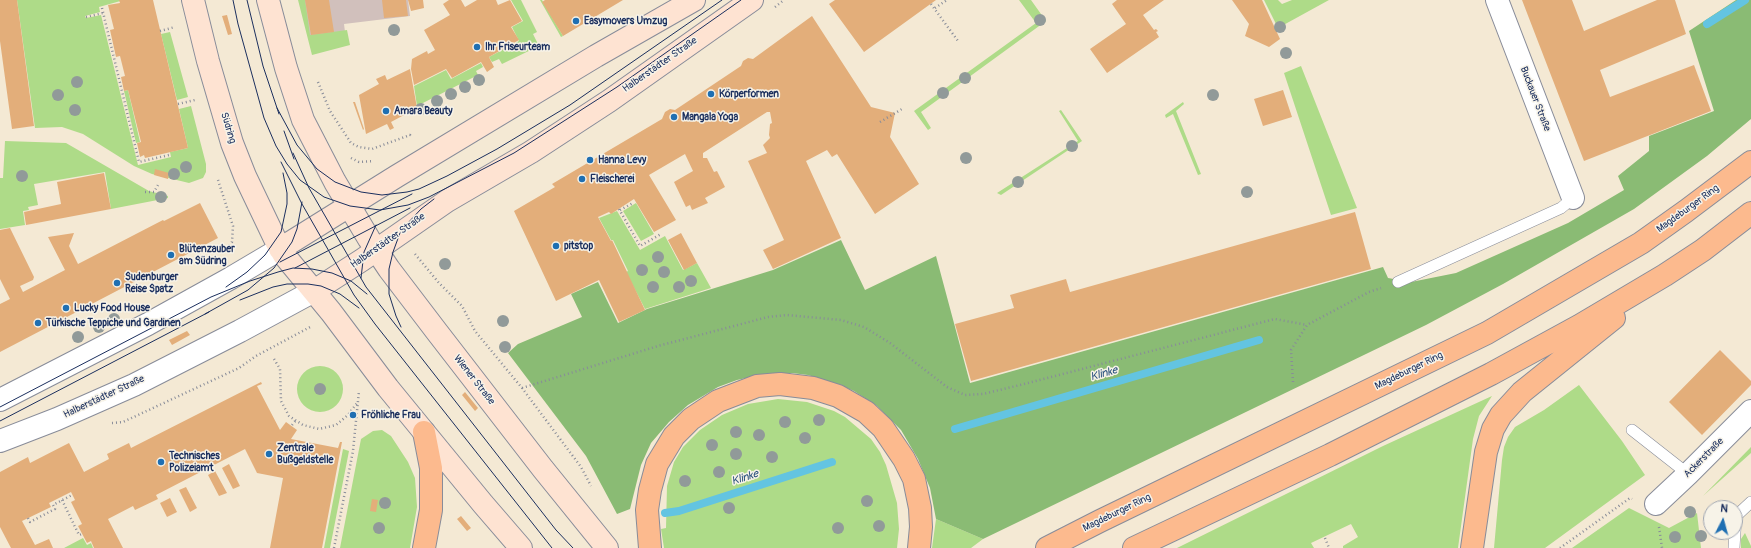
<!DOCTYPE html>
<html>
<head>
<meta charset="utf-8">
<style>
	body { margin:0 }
	#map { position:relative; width:1751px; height:548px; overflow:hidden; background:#f4e9d4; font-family:Pangolin,sans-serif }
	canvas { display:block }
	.north { position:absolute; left:1703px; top:500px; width:40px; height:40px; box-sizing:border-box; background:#f7f3e8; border:1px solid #9fa5b1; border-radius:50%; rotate:6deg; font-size:11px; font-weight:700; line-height:16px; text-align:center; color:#1b2f5e }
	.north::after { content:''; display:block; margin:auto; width:14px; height:18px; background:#1f6fb2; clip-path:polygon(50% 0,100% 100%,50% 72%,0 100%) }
</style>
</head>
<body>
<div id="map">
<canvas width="1751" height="548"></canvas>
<div class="north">N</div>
</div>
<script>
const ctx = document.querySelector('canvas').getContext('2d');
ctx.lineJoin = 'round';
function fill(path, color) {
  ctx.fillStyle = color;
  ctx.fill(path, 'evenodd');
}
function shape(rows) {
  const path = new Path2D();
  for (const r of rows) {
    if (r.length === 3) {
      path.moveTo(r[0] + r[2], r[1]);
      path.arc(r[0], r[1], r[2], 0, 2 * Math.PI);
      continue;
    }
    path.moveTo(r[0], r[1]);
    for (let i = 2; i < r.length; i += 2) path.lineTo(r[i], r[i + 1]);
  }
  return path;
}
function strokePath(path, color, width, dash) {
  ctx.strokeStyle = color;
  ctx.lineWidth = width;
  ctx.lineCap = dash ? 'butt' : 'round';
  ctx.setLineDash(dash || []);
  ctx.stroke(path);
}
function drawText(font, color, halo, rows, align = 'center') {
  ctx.font = font + ' Pangolin,sans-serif';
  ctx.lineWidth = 3;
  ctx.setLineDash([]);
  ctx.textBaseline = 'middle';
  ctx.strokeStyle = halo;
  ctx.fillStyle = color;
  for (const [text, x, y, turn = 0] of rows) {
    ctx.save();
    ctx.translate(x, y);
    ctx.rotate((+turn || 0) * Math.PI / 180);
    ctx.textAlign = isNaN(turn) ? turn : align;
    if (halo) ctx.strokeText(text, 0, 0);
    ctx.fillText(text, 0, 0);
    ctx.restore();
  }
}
const industrial = shape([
	[303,0,408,0,410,16,344,24,345,32,309,38]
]);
const green = shape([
	[17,0,124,0,99,7,100,12,85,16,86,18,101,15,138,165,171,157,170,152,188,148,179,109,191,106,206,164,206,172,203,178,189,183,152,174,134,166,83,134,62,127,35,128],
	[298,0,305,0,310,35,347,30,350,45,312,55],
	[511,0,521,0,537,32,533,34,539,46,502,64,499,59,492,62,489,57,519,41,512,27,523,21],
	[540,0,542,0,563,36,561,37],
	[1019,0,1031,0,1046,21,921,112,931,128,928,130,914,111,1036,23],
	[1264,0,1278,0,1282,4,1292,0,1329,0,1278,28],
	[170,32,188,97,177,100,161,34],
	[481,63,483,67,476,71,478,75,417,106,414,86,446,70,451,79],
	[1301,66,1357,208,1331,215,1284,73],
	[128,90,140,142,136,143,124,91],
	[1183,102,1184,104,1176,111,1201,174,1198,175,1173,114,1166,118,1165,115],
	[1061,110,1082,141,1001,195,997,193,1078,141,1059,111],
	[5,141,66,143,149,191,168,196,168,198,111,209,105,172,34,184,38,205,28,207,29,210,23,211,25,225,0,229,0,178,3,178],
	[636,203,654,234,641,241,623,211],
	[617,211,640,250,665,236,683,270,697,263,711,288,645,309,626,272,628,271,613,240,611,240,599,218],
	[320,389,23],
	[1579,385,1622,441,1645,475,1545,548,1494,548,1502,460,1504,447,1508,437,1515,427,1544,410],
	[1492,396,1479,416,1473,439,1458,548,1343,548,1343,546,1358,537,1351,524,1311,543,1314,548,1177,548,1383,446],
	[778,399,807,402,834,411,845,417,871,439,880,452,886,465,897,503,899,529,897,548,664,548,661,529,666,528,667,486,674,462,683,447,700,430,722,415,748,404],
	[382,430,391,436,408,462,415,478,417,507,410,548,340,548,361,439,373,431],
	[1751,447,1751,453,1703,496],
	[343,449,349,451,330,548,324,548],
	[1629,508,1669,528,1697,513,1701,548,1572,548],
	[936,519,983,539,971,548,932,548],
	[1745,533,1751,546,1751,548,1741,548,1741,539],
	[83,538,87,545,91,543,93,548,64,548]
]);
const forest = shape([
	[1736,0,1751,0,1751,119,1707,156,1634,209,1503,284,1426,325,983,539,936,519,930,488,918,459,901,430,877,406,854,391,840,385,808,375,792,373,764,374,737,380,718,387,688,405,669,422,651,443,641,465,630,509,617,514,586,456,508,353,518,344,582,317,571,294,598,282,618,323,647,309,773,270,841,240,865,290,936,256,970,383,1383,267,1388,278,1411,282,1456,273,1568,223,1624,190,1618,176,1649,151,1649,136,1714,111,1689,31]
]);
const stream = shape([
	[1707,24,1745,0],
	[955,429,1259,340],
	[665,513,679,511,832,462]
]);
const building = shape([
	[0,0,17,0,34,126,12,129,0,41],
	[119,0,153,0,188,148,145,158,144,155,140,157,137,143,141,142,128,90,124,91,121,77,125,76,120,56,116,57,110,30,114,29,108,5,120,3],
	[305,0,329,0,334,32,311,35],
	[382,0,406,0,408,16,384,18],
	[408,0,423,0,424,8,411,11],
	[449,0,461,0,465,7,477,0,496,0,498,5,510,0,522,21,511,27,519,40,489,57,494,67,487,72,481,62,452,78,446,69,414,85,411,69,412,59,427,51,428,54,435,50,424,30,450,15,443,4],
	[545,0,623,0,563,36,542,2],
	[835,0,936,0,864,52,829,4],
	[1117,0,1164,0,1143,15,1154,30,1156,29,1158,31,1156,32,1159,37,1107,73,1090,49,1126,24,1112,4],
	[1232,0,1262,0,1280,39,1269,47,1245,36,1249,24],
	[1522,0,1572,0,1584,31,1657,0,1675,0,1686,34,1600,70,1610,97,1694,65,1711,111,1584,161],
	[227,15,232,34,228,35,222,16],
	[812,16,871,107,895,113,890,137,919,184,875,214,837,154,832,157,827,150,806,161,841,238,773,269,763,250,784,240,748,161,767,153,763,145,770,138,769,135,770,124,772,123,770,112,767,112,703,153,703,158,707,158,714,172,717,171,725,187,705,198,708,203,692,210,690,205,686,207,674,182,693,171,685,154,649,175,676,220,654,232,634,199,611,214,609,212,598,217,611,241,612,240,645,310,619,322,599,280,556,301,514,211,555,187,552,184,662,119,665,112,670,109,675,110,741,66,743,61,748,58,753,59],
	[410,69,417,108,391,122,394,128,390,130,387,124,366,134,359,95,379,84,376,79,385,75,387,80],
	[1283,90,1292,117,1263,126,1254,99],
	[353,102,355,102,364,129,363,130],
	[155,169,169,173,168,179,154,175],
	[104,173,111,209,26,225,24,212,61,204,57,182],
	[200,203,218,238,0,352,0,304,10,299,0,279,0,230,10,228,34,277,33,280,20,286,23,292,65,270,48,237,74,233,69,246,78,264,163,220,164,221],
	[1355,212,1371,269,971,381,955,324,1014,308,1010,295,1066,279,1070,292],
	[681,233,697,263,684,270,668,240],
	[187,331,190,335,172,345,169,340],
	[1720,350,1751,381,1751,385,1702,435,1669,402],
	[261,382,262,384,257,386,280,430,286,422,297,430,291,439,338,448,340,442,342,442,322,548,270,548,283,478,257,473,245,449,156,495,158,499,135,510,133,506,108,519,123,548,94,548,91,541,87,543,78,526,82,524,71,502,75,500,71,492,49,503,51,507,22,521,35,545,49,539,53,548,11,548,0,527,0,472,28,457,30,463,69,443,84,472,109,459,107,454,129,443,131,448],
	[465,392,478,408,475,411,462,395],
	[229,464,240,486,233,489,222,468],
	[215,471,227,493,219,496,208,475],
	[186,487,197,508,190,512,179,490],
	[170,498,177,512,167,517,160,503],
	[372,499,378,500,376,512,370,511],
	[461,516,471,528,467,531,457,519]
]);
const path = shape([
	[931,4,958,41],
	[775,7,784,0],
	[102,8,139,162,169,155],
	[935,8,947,0],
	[86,17,103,13],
	[160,31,175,27],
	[318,82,330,111,351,143,359,147,372,149,410,135,412,138],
	[178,104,195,100],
	[880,122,902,109],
	[351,158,359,162,373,161],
	[218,180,233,226,232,242,224,253],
	[145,192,154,192,158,185],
	[619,209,640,246,661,234],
	[620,210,633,203],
	[415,254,439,283,462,306,475,331,522,388,581,467,591,486],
	[274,359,280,369,281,401,289,416,303,425,319,429,336,425,348,415,357,403],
	[1293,382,1291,350,1307,325,1369,292,1381,288],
	[522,388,658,346,768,317,787,315,841,320,864,327,890,343,947,387,965,395,983,394,1020,385,1275,319,1307,325],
	[112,423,123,422,239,368,256,356,312,326],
	[292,425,296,420],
	[62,500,79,535,82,534],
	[28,518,30,522,55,509,53,505,72,495],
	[1659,527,1662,548],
	[1325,538,1329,548],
	[334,548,353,451,359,391],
	[1560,548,1630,498,1632,499]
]);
const service = shape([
	[1398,282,1561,208,1573,198],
	[1632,430,1688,474],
	[1734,548,1736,516,1751,502]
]);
const minor = shape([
	[1497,0,1573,198],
	[1656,504,1688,474,1751,411]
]);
const tertiary = shape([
	[0,400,148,324,231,278,280,249],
	[0,441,57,419,134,385,240,331,314,291]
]);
const secondary = shape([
	[193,0,208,61,232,143,245,176,276,241,284,255,331,312,388,388,483,504,521,548],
	[268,0,286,68,303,120,335,182,369,239,389,269,437,332,543,469,607,548],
	[280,249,397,176,596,56,694,0],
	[314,291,362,260,447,201,531,152,609,101,752,0]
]);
const trunk = shape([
	[424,548,431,510,431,468,424,432],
	[650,548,647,510,650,490,657,464,674,436,691,419,718,401,757,386,780,384,813,388,838,396,866,412,883,428,904,459,914,479,920,508,921,527,919,548],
	[1047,548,1100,521,1487,333,1641,243,1686,211,1751,162],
	[1134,548,1330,455,1491,374,1579,326,1665,275,1703,250,1751,213],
	[1472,548,1486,452,1493,429,1501,415,1522,392,1614,318]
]);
const tram = shape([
	[233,0,238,24,264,118,276,146,287,164,300,180,324,197,350,206,380,210,408,205,429,197,514,153,617,87,741,0],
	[247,0,263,66,279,114],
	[277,108,297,145,317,169,335,182,361,192,382,195,407,192,419,189,447,176,497,149,570,105,722,0],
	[284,131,294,159],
	[293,153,309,188,366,287,556,530,573,548],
	[281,162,302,204,354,295,375,324,552,548],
	[280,262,412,194],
	[295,268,410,208],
	[361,278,364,252,376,225],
	[226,287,247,272,265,255,281,232,287,204,287,193,283,173],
	[240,300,273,287,287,284,308,284,321,286,340,294,359,308],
	[205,314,248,290,274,268,292,242,297,229,302,202],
	[401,327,396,316,389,294,389,269,393,252,400,233,406,225,421,209,434,199],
	[0,407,211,297,250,281,278,272,293,268,312,269,332,273,351,281,367,294],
	[0,421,209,312]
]);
const trees = [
	[1040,20],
	[1280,27],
	[394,30],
	[1286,53],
	[965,78],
	[479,80],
	[77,82],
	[465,87],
	[943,93],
	[451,94],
	[58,95],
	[1213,95],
	[437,101],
	[421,109],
	[75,110],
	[1072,146],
	[966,158],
	[186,167],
	[174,174],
	[22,176],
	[1018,182],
	[1247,192],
	[161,197],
	[658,257],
	[445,264],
	[642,270],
	[664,272],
	[691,281],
	[653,287],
	[679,287],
	[114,319],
	[503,321],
	[99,327],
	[78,337],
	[505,347],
	[320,389],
	[819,420],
	[785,422],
	[736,432],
	[759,435],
	[805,438],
	[712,445],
	[736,454],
	[772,457],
	[719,472],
	[685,481],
	[867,501],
	[385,503],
	[729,508],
	[1690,512],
	[879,526],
	[379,528],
	[838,528],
	[1701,536],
	[1675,537]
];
const markers = [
	[576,21,4,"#1f6fb2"],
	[477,47,4,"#1f6fb2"],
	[711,94,4,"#1f6fb2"],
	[386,111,4,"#1f6fb2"],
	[674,117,4,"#1f6fb2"],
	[590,160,4,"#1f6fb2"],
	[582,179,4,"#1f6fb2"],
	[556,246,4,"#1f6fb2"],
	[171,255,4,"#1f6fb2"],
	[117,283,4,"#1f6fb2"],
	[66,308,4,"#1f6fb2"],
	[38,323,4,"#1f6fb2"],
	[353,415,4,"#1f6fb2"],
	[269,454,4,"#1f6fb2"],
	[161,462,4,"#1f6fb2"]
];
const poiNames = [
	["Easymovers Umzug",584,21],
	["Ihr Friseurteam",485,47],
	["Körperformen",719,94],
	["Amara Beauty",394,111],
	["Mangala Yoga",682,117],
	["Hanna Levy",598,160],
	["Fleischerei",590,179],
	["pitstop",564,246],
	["Blütenzauber",179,249],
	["am Südring",179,261],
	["Sudenburger",125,277],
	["Reise Spatz",125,289],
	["Lucky Food House",74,308],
	["Türkische Teppiche und Gardinen",46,323],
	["Fröhliche Frau",361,415],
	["Zentrale",277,448],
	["Bußgeldstelle",277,460],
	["Technisches",169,456],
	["Polizeiamt",169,468]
];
const streetNames = [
	["Halberstädter Straße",660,65,-35],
	["Buckauer Straße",1535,99,69],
	["Südring",228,128,73],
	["Magdeburger Ring",1688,209,-36],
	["Halberstädter Straße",388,241,-35],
	["Magdeburger Ring",1409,371,-26],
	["Wiener Straße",474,380,52],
	["Halberstädter Straße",104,397,-25],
	["Ackerstraße",1704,458,-45],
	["Magdeburger Ring",1117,513,-26]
];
const waterNames = [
	["Klinke",1104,374,-16],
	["Klinke",745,478,-18]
];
fill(industrial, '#d1c0bc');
fill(green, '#aedb88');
fill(forest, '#8abb74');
strokePath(stream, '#63c4e1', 8);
fill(building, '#e3ae7a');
strokePath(service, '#888c99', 12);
strokePath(minor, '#888c99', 24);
strokePath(tertiary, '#888c99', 24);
strokePath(secondary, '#888c99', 24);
strokePath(trunk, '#888c99', 24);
strokePath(path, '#888c99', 2.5, [1, 3]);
strokePath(service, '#fff', 11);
strokePath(minor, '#fff', 22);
strokePath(tertiary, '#fff', 22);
strokePath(secondary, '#fee3d2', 22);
strokePath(trunk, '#fcba8e', 22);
strokePath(tram, '#1b2f5e', 1);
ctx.fillStyle = '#919a99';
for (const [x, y] of trees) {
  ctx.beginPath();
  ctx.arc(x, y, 6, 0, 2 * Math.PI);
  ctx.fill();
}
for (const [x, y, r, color] of markers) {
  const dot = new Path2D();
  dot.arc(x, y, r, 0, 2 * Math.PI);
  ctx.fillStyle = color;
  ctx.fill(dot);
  strokePath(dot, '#f7f3e8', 1.5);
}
drawText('bold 10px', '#1b2f5e', '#f7f3e8', poiNames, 'left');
drawText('10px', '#1b2f5e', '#f7f3e8', streetNames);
drawText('italic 11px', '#2d547f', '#f7f3e8', waterNames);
</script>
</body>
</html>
